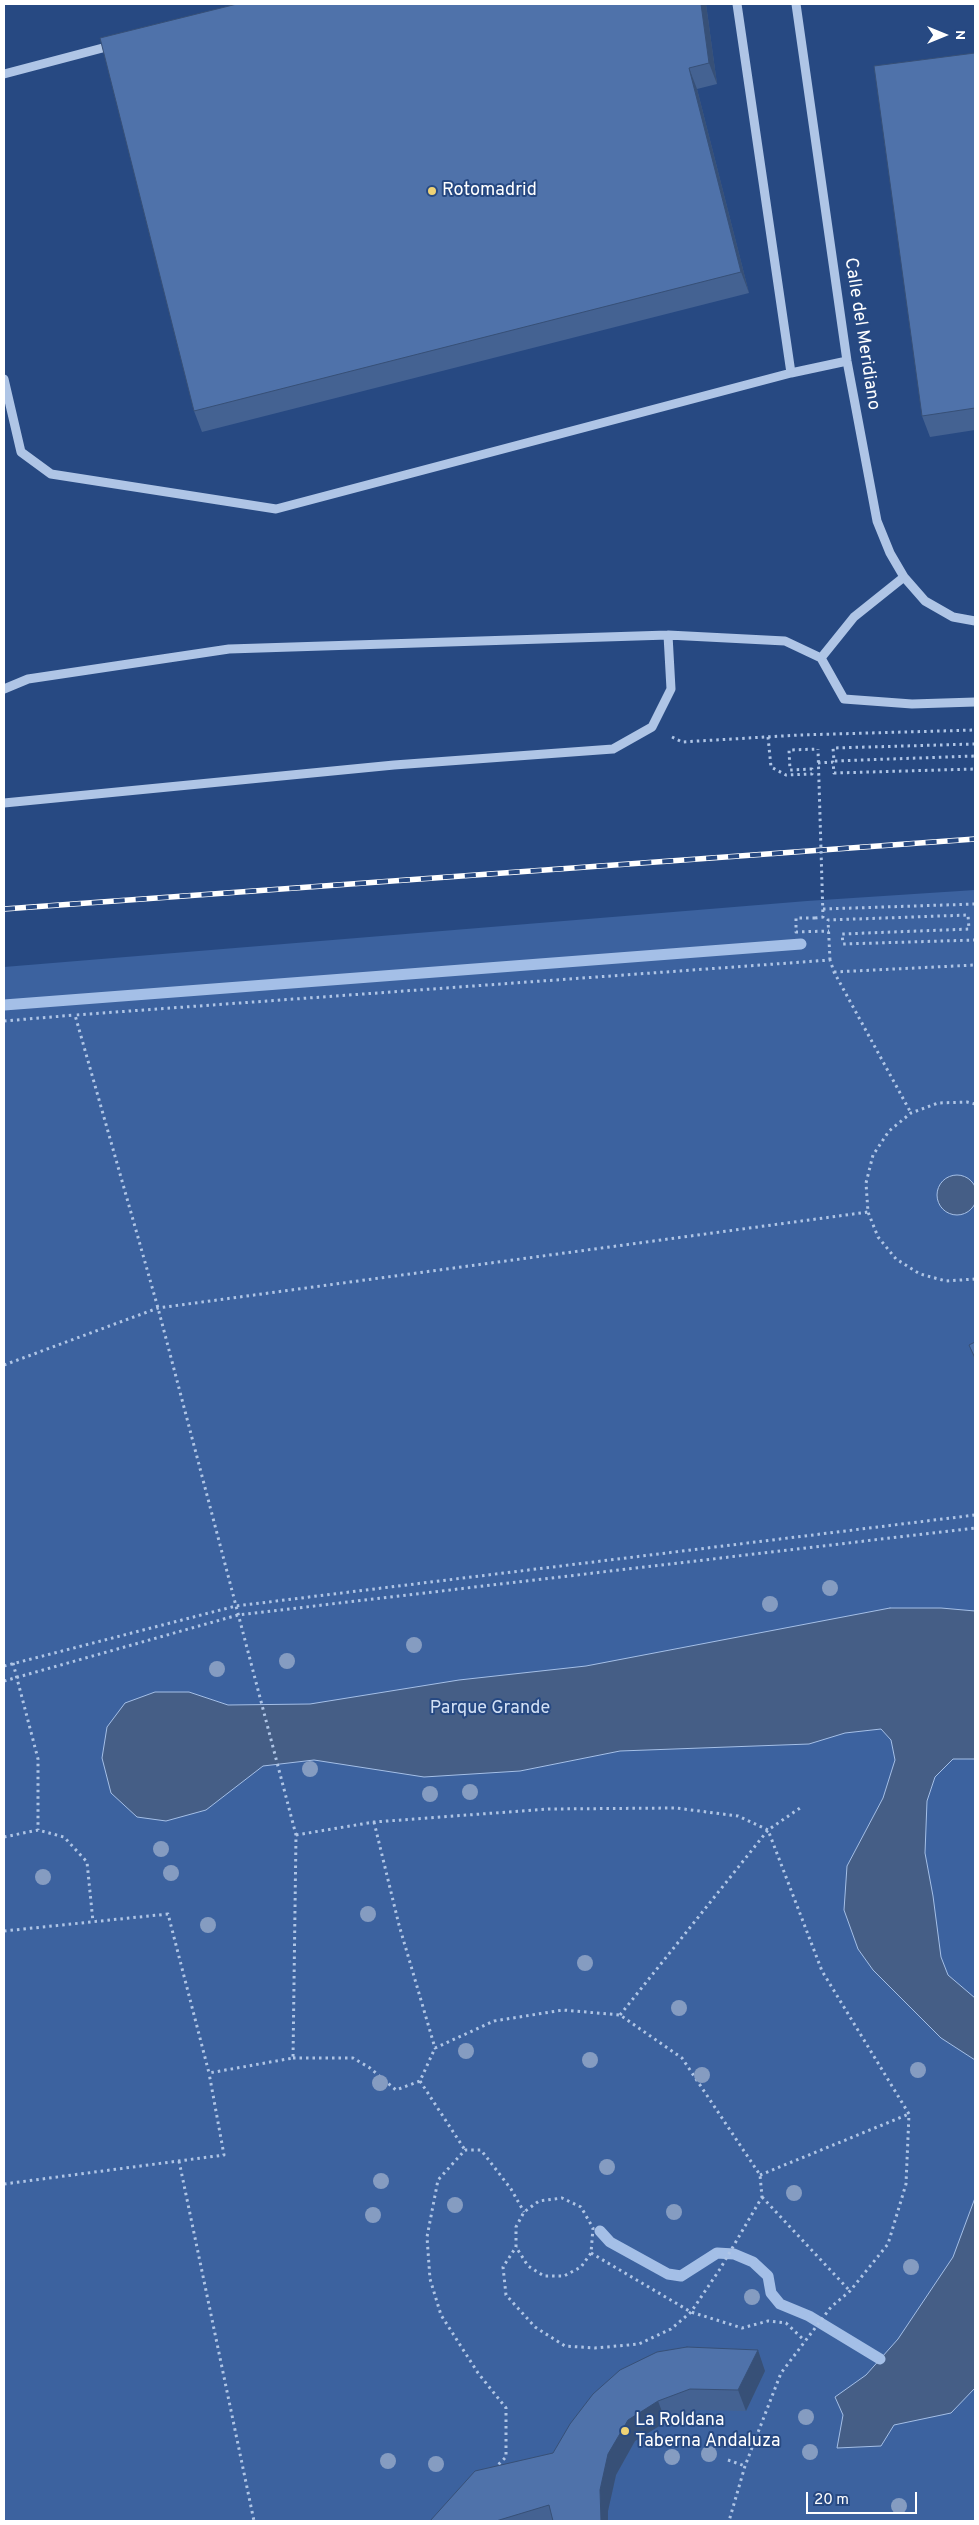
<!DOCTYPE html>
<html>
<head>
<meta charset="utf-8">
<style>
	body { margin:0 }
	#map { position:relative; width:979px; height:2525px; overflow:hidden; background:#274982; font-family:Overpass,sans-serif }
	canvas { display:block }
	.frame { position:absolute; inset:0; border:5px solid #fff; pointer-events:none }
	.north { position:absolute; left:919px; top:10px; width:50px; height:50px; -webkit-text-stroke:4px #274982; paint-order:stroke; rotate:90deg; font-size:14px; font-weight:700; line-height:20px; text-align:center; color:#fff }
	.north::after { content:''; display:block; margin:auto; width:18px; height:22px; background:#fff; clip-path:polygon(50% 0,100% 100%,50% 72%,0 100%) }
	.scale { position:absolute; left:806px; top:2492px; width:111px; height:22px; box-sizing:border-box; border:2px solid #fff; border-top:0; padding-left:6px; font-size:15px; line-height:18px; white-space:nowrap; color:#fff; -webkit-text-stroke:4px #274982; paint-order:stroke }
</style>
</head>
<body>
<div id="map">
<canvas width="979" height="2525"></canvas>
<div class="frame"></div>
<div class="north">N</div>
<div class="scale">20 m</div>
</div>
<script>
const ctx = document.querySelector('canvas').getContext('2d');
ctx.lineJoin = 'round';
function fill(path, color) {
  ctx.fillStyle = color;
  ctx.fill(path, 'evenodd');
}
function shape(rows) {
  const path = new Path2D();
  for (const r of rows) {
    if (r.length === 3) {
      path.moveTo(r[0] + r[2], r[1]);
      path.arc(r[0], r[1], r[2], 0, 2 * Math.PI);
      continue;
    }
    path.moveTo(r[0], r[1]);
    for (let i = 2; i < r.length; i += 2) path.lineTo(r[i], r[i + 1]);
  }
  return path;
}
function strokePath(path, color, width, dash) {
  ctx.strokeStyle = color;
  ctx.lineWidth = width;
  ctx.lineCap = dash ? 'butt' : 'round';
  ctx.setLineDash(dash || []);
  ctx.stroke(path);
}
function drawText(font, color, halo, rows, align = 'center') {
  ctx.font = font + ' Overpass,sans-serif';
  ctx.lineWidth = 4;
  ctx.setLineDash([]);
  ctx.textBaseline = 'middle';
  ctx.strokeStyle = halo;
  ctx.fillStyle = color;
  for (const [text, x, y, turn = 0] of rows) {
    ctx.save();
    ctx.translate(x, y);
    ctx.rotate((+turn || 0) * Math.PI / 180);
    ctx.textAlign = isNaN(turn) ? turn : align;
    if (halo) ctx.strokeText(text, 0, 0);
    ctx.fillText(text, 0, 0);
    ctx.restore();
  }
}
const green = shape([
	[975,890,975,2521,4,2521,4,967,807,901]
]);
const water = shape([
	[957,1195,20],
	[890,1608,941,1608,975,1611,975,1759,953,1759,935,1777,927,1801,925,1853,933,1896,941,1957,948,1975,975,1998,975,2060,941,2038,873,1970,858,1949,844,1910,847,1866,883,1798,895,1760,891,1740,881,1729,845,1733,809,1744,620,1751,520,1771,424,1777,314,1760,263,1766,206,1810,166,1821,137,1817,111,1793,102,1758,107,1727,125,1703,155,1692,189,1692,228,1705,310,1704,459,1680,586,1666,890,1608],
	[975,2198,975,2388,951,2413,894,2425,881,2446,837,2448,843,2415,835,2397,866,2375,898,2339,953,2257,975,2198]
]);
const stream = shape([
	[4,1005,801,944],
	[600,2231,610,2242,668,2274,681,2276,717,2253,734,2254,753,2262,768,2276,771,2293,780,2304,809,2316,880,2359]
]);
const path = shape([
	[672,737,682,742,799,735,975,730],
	[768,737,771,767,786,775,812,774,812,769,790,770,789,750,818,749],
	[975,744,833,748,834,761,975,756],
	[818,763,833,762,834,773,975,769],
	[823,909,975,904],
	[815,918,796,918,796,932,829,931],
	[830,960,828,920,968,915,969,929,842,934,843,944,975,940],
	[834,972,975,965],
	[4,1021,75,1015],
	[975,1104,967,1102,938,1103,911,1113,889,1131,873,1155,866,1183,868,1212,878,1237,896,1259,920,1274,946,1281,975,1279],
	[4,1365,158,1308,868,1212],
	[13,1663,38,1759,38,1830],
	[4,1666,236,1606,975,1515],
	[4,1681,238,1615,975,1528],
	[374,1822,399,1925,435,2048,494,2021,563,2010,620,2015,682,2058,760,2175,762,2197,720,2269,691,2312,671,2329,639,2344,595,2348,565,2346,535,2327,506,2295,503,2267,516,2247,516,2227,524,2212,539,2201,562,2198,581,2207,593,2228,591,2253,581,2267,564,2276,544,2276,528,2266,516,2247],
	[296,1835,374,1822,548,1809,676,1808,738,1816,768,1830,822,1971,909,2114,906,2184,888,2244,850,2291,831,2307,781,2373,745,2466,729,2521],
	[4,1837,38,1830,64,1837,87,1862,93,1922],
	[4,1931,168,1914,209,2073,293,2058,296,1835,158,1308,75,1015,830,960,834,972,911,1113],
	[620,2015,768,1830,800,1808],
	[293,2058,353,2058,370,2068,396,2090,420,2081,435,2048],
	[420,2081,465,2150],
	[179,2161,254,2521],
	[760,2175,909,2114],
	[4,2184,224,2155,209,2073],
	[762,2197,850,2291],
	[591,2253,691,2312,742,2328,768,2321,786,2323,805,2341],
	[728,2460,745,2466],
	[494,2469,506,2457,506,2408,478,2373,441,2315,430,2279,427,2237,438,2180,465,2150,481,2150,511,2189,524,2212]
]);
const minor = shape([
	[737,4,791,373,847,361],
	[796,4,847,361,877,521,890,553,904,577,925,601,953,617,975,621],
	[4,74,114,45],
	[4,379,21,452,51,474,276,509,791,373],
	[821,658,854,617,904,577],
	[4,689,28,679,229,649,668,635,785,641,821,658,844,699,912,704,975,702],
	[4,803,394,765,613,749,652,727,671,689,668,635]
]);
const rail = shape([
	[4,909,975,839]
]);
const pathBridge = shape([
	[815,918,823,917,818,749]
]);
const trees = [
	[830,1588],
	[770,1604],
	[414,1645],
	[287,1661],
	[217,1669],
	[310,1769],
	[470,1792],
	[430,1794],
	[161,1849],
	[171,1873],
	[43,1877],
	[368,1914],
	[208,1925],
	[585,1963],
	[679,2008],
	[466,2051],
	[590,2060],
	[918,2070],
	[702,2075],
	[380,2083],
	[607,2167],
	[381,2181],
	[794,2193],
	[455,2205],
	[674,2212],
	[373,2215],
	[911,2267],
	[752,2297],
	[806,2417],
	[810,2452],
	[709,2454],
	[672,2457],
	[388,2461],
	[436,2464],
	[899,2506]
];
const wall = shape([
	[706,4,717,84,697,89,749,293,202,432,194,411],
	[975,53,975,430,930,437,922,416],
	[975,1342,975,1362,969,1345],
	[758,2350,765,2371,746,2411,697,2410,666,2422,635,2441,616,2475,608,2511,608,2521,430,2521,553,2453]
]);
const shadedWall = shape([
	[701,4,706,4,717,84,709,63],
	[689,68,697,89,749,293,741,272],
	[758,2350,765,2371,746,2411,738,2390],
	[658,2401,666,2422,635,2441,616,2475,608,2511,608,2521,601,2521,600,2490,608,2454,628,2420]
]);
const building = shape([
	[237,4,701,4,709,63,689,68,741,272,194,411,100,38,237,4],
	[975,53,975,408,922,416,874,66,975,53],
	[975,1342,975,1358,969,1345,975,1342],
	[687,2347,758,2350,738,2390,690,2389,658,2401,628,2420,608,2454,600,2490,601,2521,553,2521,549,2505,496,2521,430,2521,475,2471,553,2453,570,2424,593,2394,620,2370,657,2352,687,2347]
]);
const markers = [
	[432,191,5,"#efd275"],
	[625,2431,5,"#efd275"]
];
const poiNames = [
	["Rotomadrid",442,191],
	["La Roldana",635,2421],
	["Taberna Andaluza",635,2442]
];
const streetNames = [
	["Calle del Meridiano",861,334,81]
];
const parkNames = [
	["Parque Grande",490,1709]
];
fill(green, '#3c629f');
fill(water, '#455e86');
strokePath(water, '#a4bfe7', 1);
strokePath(stream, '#a4bfe7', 11);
strokePath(path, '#afc5e6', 3, [2.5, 4]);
strokePath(minor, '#afc5e6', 9);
strokePath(rail, '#fff', 5.5);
strokePath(rail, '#274982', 4, [11]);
strokePath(pathBridge, '#afc5e6', 3, [2.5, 4]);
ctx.fillStyle = '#859cc1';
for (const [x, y] of trees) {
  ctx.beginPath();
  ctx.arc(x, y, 8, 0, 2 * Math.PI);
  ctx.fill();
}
fill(wall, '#446292');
fill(shadedWall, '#375077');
fill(building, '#4f72aa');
strokePath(building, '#375077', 1);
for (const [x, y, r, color] of markers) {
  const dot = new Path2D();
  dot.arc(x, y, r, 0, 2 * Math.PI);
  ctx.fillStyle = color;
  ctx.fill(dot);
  strokePath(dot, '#274982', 2);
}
drawText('18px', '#fff', '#274982', poiNames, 'left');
drawText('18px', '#fff', '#274982', streetNames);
drawText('18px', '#d2e0f5', '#274982', parkNames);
</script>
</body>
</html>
